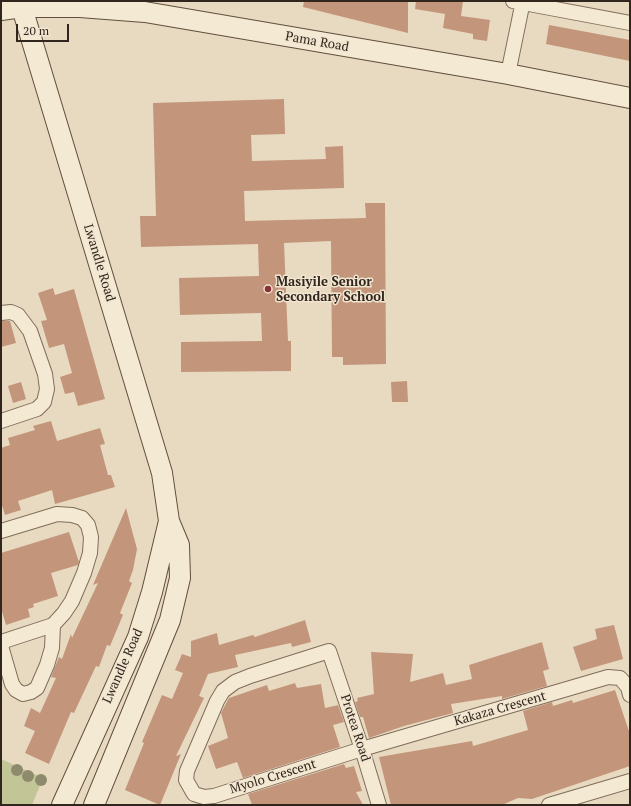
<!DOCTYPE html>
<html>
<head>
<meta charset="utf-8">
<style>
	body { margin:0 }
	#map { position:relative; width:631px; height:806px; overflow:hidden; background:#e8dac1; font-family:"PT Serif",serif }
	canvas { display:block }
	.frame { position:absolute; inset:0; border:2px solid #31261d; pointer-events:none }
	.scale { position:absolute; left:16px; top:24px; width:53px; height:18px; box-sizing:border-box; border:2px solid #31261d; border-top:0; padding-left:5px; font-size:12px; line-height:14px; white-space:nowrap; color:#31261d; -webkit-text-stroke:3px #f1e5d0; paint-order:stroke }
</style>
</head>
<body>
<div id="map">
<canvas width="631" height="806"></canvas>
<div class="frame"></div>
<div class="scale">20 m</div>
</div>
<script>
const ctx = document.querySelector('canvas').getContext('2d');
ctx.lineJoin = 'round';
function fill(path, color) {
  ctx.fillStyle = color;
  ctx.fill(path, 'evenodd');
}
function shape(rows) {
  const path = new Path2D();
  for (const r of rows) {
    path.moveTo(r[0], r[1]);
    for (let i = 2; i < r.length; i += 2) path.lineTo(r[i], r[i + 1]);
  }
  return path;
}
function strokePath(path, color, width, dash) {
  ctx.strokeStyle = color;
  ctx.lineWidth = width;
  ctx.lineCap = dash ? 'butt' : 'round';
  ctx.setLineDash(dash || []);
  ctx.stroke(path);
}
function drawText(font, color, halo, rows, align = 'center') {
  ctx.font = font + ' "PT Serif",serif';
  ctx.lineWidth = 3;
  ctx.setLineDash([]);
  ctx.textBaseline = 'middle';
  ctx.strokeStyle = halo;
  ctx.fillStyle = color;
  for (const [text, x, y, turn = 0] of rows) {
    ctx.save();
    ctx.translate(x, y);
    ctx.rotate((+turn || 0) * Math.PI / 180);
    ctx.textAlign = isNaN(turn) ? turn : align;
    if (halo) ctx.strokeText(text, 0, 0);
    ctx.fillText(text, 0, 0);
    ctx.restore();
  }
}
const green = shape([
	[1,759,43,778,32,805,1,805]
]);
const building = shape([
	[304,1,408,1,408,33,303,7],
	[416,1,463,1,461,16,490,20,487,41,473,39,473,34,443,28,445,14,415,9],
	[549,25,630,40,630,61,546,44],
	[284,99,285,134,251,135,252,161,326,159,325,147,343,146,344,188,244,191,245,221,366,218,365,203,385,203,386,364,343,365,343,357,332,357,331,241,284,243,288,341,291,341,291,371,181,372,181,342,262,341,261,313,180,315,179,278,259,276,258,244,141,247,140,216,156,216,153,103],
	[53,288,55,295,74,289,105,399,78,406,74,392,65,394,60,377,72,373,64,344,49,348,41,321,47,320,38,293],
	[1,321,10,321,16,343,1,347],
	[407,381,408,402,392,402,391,382],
	[21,382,26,399,13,403,8,386],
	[51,421,57,441,100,428,105,444,100,445,108,475,111,475,115,487,55,504,52,490,18,501,21,510,5,515,1,502,1,448,10,445,8,438,35,430,33,426],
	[126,508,137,549,133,570,129,581,132,583,120,613,123,615,110,646,107,645,99,667,96,666,74,713,71,712,49,764,25,753,35,731,24,726,31,708,40,713,56,678,51,677,59,657,62,659,71,634,72,638,98,583,93,585],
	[69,532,79,562,78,565,51,573,58,596,33,604,34,607,28,609,30,617,6,625,1,608,1,553],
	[305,620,311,642,292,647,291,643,235,655,238,667,208,674,199,696,204,698,176,756,181,754,160,805,125,790,144,743,142,742,162,695,172,699,183,673,175,670,182,654,191,657,191,641,217,633,219,645,253,635,255,637],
	[614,625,623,659,581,671,573,647,597,639,595,629],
	[542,642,549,669,543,671,547,686,502,699,502,696,451,704,453,713,404,726,369,738,363,717,360,717,355,702,358,701,357,698,374,694,371,652,413,654,410,682,443,673,446,685,472,679,469,665],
	[295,683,297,688,321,684,325,708,338,705,344,722,333,725,340,747,243,778,237,762,216,769,208,746,228,738,221,713,229,698,267,685,269,691],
	[615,690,630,734,630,766,532,799,518,798,502,805,391,805,379,757,472,741,473,746,528,730,523,711,552,702,553,706,572,700,573,703],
	[344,764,346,768,354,766,362,791,356,792,363,805,252,805,248,794]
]);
const street = shape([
	[513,1,630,23],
	[508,74,523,1],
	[1,313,11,312,18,315,30,331,45,374,47,389,44,402,37,409,1,421],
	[1,531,57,514,72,515,82,518,88,525,91,537,90,553,84,573,72,601,64,613,53,625,1,642],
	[1,646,12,684,16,690,23,694,31,692,37,688,47,665,52,648,53,625],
	[379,805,362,749,329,651,250,676,235,682,223,691,217,701,187,771,186,780,194,794,204,797,214,796,362,749,608,677,620,678,628,687,630,695],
	[549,805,630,781]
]);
const secondary = shape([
	[20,1,162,473,169,521,179,545,180,578,170,620,94,805],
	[1,10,22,7,80,7,145,12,508,74,630,98],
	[62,805,138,637,152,592,169,521]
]);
const trees = [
	[17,770],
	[28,776],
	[41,780]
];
const markers = [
	[268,289,4,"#883137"]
];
const streetNames = [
	["Pama Road",317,42,10],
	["Lwandle Road",99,263,73],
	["Lwandle Road",123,666,-66],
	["Kakaza Crescent",500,709,-16],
	["Protea Road",355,728,72],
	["Myolo Crescent",273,777,-17]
];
const poiNames = [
	["Masiyile Senior",276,282],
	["Secondary School",276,297]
];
fill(green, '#c2c596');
fill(building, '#c3957b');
strokePath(street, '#806c5b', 16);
strokePath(secondary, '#614e3e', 22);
strokePath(street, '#f4e9d3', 14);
strokePath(secondary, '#f4e9d3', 20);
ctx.fillStyle = '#8e8b6c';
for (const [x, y] of trees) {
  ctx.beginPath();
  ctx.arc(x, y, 6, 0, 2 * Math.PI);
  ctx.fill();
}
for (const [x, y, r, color] of markers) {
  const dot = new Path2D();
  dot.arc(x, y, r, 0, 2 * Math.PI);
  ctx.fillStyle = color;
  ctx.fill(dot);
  strokePath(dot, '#f1e5d0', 1.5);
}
drawText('13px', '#31261d', '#f1e5d0', streetNames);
drawText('bold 13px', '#31261d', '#f1e5d0', poiNames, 'left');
</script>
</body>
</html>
